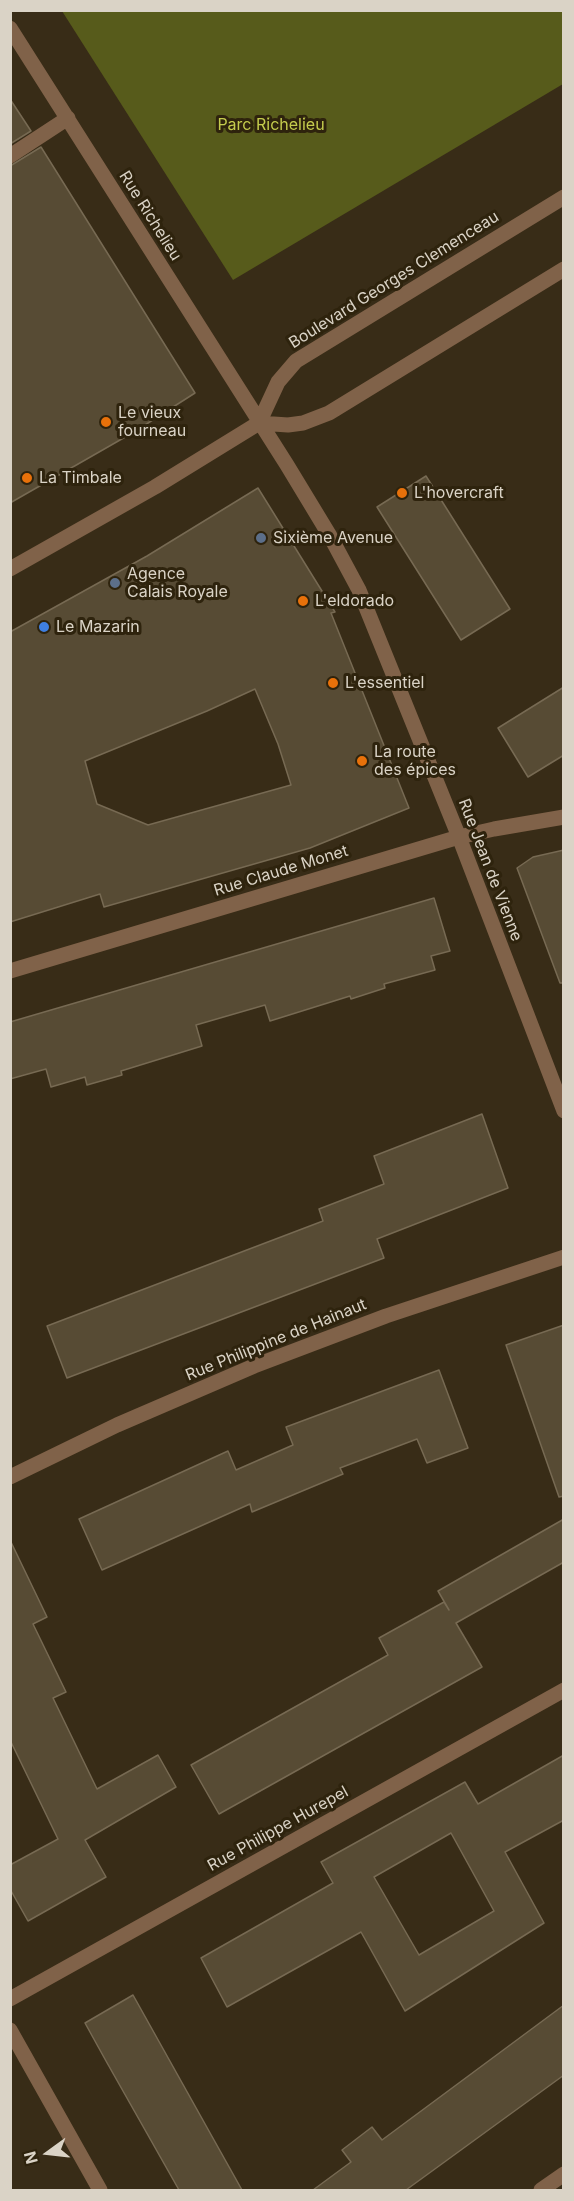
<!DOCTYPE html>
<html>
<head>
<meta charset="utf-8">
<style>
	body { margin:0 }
	#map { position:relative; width:574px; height:2201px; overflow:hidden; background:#382c17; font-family:Inter,sans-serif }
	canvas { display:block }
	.frame { position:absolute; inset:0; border:12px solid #dad3c6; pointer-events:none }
	.north { position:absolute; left:18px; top:2123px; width:60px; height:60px; -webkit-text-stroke:4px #2e230d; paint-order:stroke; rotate:255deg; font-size:16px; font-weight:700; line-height:24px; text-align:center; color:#dad3c6 }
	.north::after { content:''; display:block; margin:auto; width:21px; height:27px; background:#dad3c6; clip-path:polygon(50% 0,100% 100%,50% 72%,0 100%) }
</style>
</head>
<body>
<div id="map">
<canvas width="574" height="2201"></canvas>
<div class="frame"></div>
<div class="north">N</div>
</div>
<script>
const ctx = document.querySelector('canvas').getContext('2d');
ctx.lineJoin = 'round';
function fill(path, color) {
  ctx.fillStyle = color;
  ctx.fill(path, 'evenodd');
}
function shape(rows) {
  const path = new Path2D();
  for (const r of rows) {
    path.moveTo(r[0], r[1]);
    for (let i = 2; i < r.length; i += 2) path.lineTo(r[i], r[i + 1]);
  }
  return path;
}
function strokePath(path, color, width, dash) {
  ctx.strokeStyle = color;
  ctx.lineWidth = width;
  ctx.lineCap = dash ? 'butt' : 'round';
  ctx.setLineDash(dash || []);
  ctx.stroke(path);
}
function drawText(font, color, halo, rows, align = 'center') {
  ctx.font = font + ' Inter,sans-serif';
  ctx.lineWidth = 6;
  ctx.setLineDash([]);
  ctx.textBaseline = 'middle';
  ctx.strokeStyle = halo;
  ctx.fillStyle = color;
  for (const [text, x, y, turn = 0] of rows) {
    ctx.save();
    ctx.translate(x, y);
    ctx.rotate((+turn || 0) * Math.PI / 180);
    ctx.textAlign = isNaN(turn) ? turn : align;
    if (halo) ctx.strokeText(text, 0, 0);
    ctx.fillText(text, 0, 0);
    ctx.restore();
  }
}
const green = shape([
	[62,11,563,11,563,84,233,280]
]);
const building = shape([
	[10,99,31,131,10,144,10,99],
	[41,147,195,393,134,432,10,503,10,166,41,147],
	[426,476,510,609,461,640,377,507,426,476],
	[258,488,335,612,331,613,409,808,310,848,104,907,100,894,10,922,10,632,147,556,258,488],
	[255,689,278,744,291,785,148,825,97,804,85,761,207,711,255,689],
	[564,687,564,755,528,777,498,728,564,687],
	[564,850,564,983,560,983,517,868,533,857,564,850],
	[434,898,450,951,431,956,435,970,384,984,385,988,351,999,350,996,270,1021,265,1005,196,1025,202,1046,121,1071,122,1075,87,1085,85,1077,51,1087,46,1069,10,1079,10,1022,434,898],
	[482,1114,508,1188,377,1239,384,1258,67,1378,47,1326,323,1221,319,1209,384,1184,374,1156,482,1114],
	[564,1325,564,1496,559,1497,506,1345,564,1325],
	[439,1370,468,1448,427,1463,417,1439,340,1468,343,1474,252,1512,250,1504,102,1570,79,1519,228,1451,236,1470,293,1445,286,1427,439,1370],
	[564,1519,564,1562,456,1623,482,1667,219,1814,191,1765,388,1655,379,1638,444,1602,449,1610,438,1591,564,1519],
	[10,1540,47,1617,33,1624,66,1692,53,1698,97,1789,158,1755,176,1787,85,1840,106,1877,28,1921,10,1889,10,1865,58,1839,10,1740,10,1540],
	[564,1755,564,1820,505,1852,544,1923,405,2011,361,1932,227,2007,201,1958,333,1883,321,1862,465,1782,478,1804,564,1755],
	[451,1833,494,1911,419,1955,374,1877,451,1833],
	[133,1995,214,2140,242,2190,179,2190,106,2061,85,2023,133,1995],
	[564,2005,564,2075,406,2190,313,2190,351,2162,342,2150,372,2127,382,2140,564,2005]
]);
const minor = shape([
	[10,28,287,465,330,536,359,590,459,837,564,1111],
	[10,156,68,118],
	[259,423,278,382,296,361,564,197],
	[259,423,288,425,303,423,329,413,564,269],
	[10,569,155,487,259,423],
	[10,971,459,837,494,829,564,817],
	[10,1477,117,1425,254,1366,386,1316,564,1257],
	[10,1999,564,1690],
	[10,2030,100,2190],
	[541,2190,564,2174]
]);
const markers = [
	[106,422,6,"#e8710a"],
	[27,478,6,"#e8710a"],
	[402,493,6,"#e8710a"],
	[261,538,6,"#5c6f8a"],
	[115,583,6,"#5c6f8a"],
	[303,601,6,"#e8710a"],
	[44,627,6,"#3f7fe0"],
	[333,683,6,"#e8710a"],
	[362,761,6,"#e8710a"]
];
const parkNames = [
	["Parc Richelieu",271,125]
];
const streetNames = [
	["Rue Richelieu",150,216,58],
	["Boulevard Georges Clemenceau",394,280,-32],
	["Rue Jean de Vienne",490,870,69],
	["Rue Claude Monet",281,871,-17],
	["Rue Philippine de Hainaut",276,1340,-22],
	["Rue Philippe Hurepel",278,1829,-29]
];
const poiNames = [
	["Le vieux",118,413],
	["fourneau",118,431],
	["La Timbale",39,478],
	["L'hovercraft",414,493],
	["Sixième Avenue",273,538],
	["Agence",127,574],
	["Calais Royale",127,592],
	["L'eldorado",315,601],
	["Le Mazarin",56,627],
	["L'essentiel",345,683],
	["La route",374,752],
	["des épices",374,770]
];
fill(green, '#575b1b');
fill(building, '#574b34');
strokePath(building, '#776a53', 1.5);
strokePath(minor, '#806249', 15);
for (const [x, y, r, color] of markers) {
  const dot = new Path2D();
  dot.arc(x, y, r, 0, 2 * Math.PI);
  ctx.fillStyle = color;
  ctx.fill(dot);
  strokePath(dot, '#2e230d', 2);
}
drawText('16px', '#c4cc4d', '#2e230d', parkNames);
drawText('16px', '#dad3c6', '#2e230d', streetNames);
drawText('16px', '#dad3c6', '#2e230d', poiNames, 'left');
</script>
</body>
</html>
